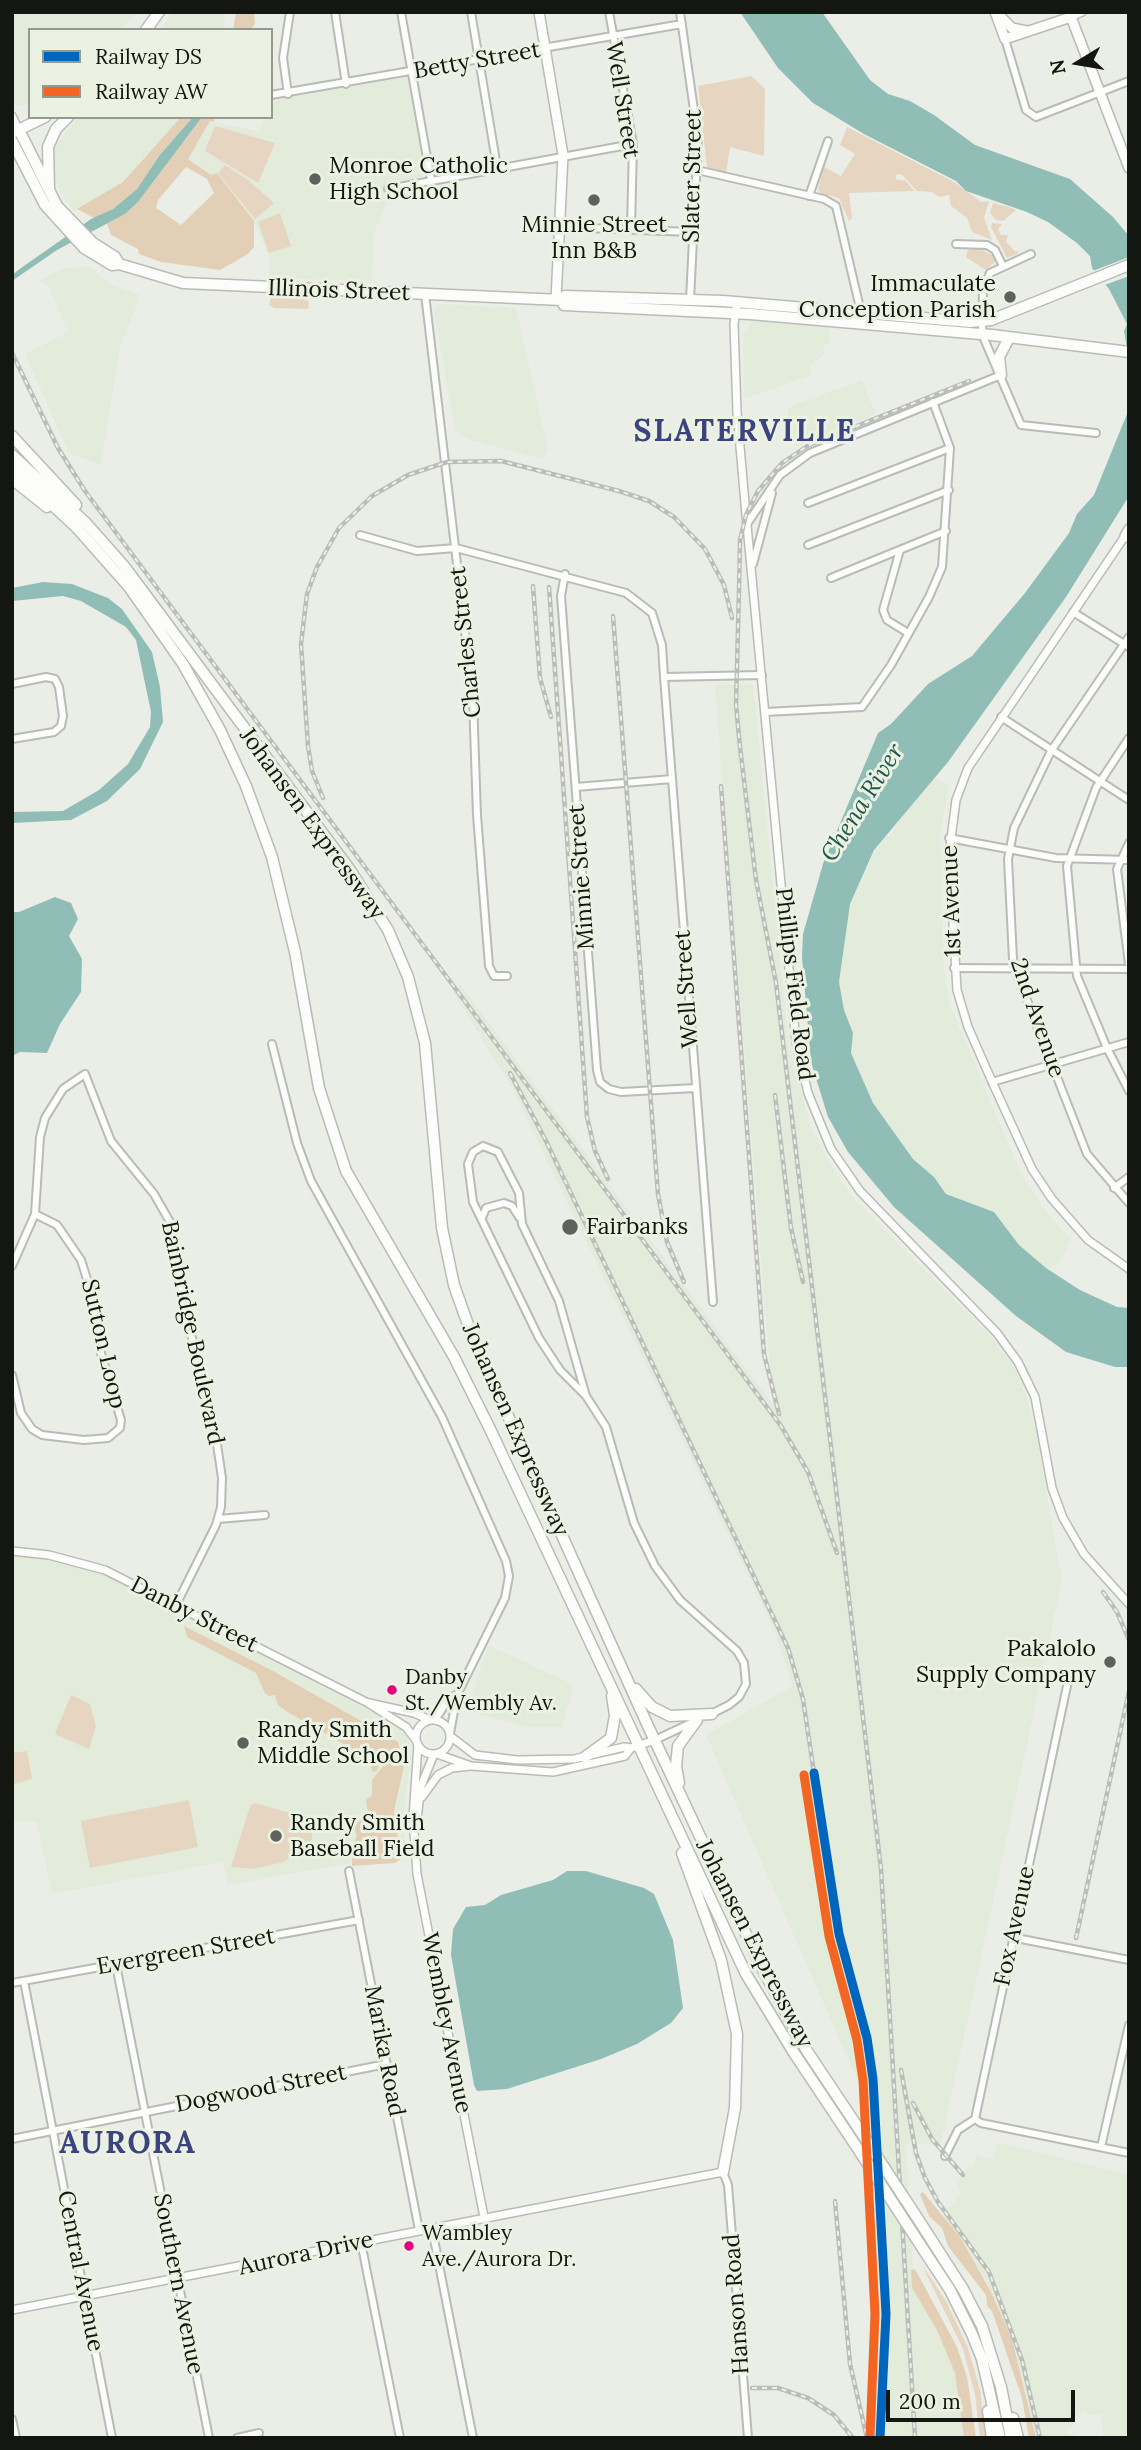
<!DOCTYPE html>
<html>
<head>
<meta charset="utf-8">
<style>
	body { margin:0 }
	#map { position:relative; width:1141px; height:2450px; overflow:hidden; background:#eaeee6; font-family:Lora,serif }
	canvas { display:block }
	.frame { position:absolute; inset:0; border:14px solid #141711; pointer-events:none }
	.legend { position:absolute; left:28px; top:28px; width:245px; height:91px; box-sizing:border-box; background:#ebf2e2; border:2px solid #959a8e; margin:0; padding:9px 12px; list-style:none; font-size:21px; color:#141711 }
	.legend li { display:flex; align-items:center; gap:14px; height:35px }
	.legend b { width:35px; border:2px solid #959a8e }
	.north { position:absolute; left:1043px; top:28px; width:70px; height:70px; -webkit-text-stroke:5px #ebf2e2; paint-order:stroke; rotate:259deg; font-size:19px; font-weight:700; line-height:28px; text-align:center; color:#141711 }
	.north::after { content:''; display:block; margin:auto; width:24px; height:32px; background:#141711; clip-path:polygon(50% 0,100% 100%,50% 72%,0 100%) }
	.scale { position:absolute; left:886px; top:2390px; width:189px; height:32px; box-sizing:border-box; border:4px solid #141711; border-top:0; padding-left:9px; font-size:21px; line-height:24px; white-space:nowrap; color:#141711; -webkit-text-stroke:5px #ebf2e2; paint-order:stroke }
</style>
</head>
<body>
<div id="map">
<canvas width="1141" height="2450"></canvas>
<div class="frame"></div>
<ul class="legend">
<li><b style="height:9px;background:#0065bd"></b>Railway DS</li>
<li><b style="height:9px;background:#f26522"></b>Railway AW</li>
</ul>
<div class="north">N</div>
<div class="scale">200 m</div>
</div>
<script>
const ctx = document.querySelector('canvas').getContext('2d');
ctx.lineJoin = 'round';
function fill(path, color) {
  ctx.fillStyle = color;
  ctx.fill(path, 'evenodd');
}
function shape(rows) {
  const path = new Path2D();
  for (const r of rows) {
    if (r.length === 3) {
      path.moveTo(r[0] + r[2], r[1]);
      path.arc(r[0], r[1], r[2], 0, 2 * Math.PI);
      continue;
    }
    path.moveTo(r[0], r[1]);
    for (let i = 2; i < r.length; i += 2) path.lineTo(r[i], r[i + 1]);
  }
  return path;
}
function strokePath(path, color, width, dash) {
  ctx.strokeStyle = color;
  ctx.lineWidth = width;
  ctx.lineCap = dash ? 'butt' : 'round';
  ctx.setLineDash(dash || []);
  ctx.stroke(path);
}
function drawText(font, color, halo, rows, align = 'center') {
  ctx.font = font + ' Lora,serif';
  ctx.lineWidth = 6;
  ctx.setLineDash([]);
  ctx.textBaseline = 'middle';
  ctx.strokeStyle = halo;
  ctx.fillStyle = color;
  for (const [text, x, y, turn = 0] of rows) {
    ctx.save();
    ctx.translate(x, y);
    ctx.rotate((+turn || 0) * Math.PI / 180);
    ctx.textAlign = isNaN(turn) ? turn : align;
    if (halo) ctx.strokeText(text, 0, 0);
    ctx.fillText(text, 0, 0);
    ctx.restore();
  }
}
const built = shape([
	[12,12,138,12,118,30,30,30,30,105,18,106,12,102],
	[172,12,225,12,224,30,161,30],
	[407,77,425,176,392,183,390,194,374,234,372,281,269,278,270,260,254,221,217,173,211,175,188,159,210,121,257,131,266,117,271,117,271,108,276,100],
	[79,117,181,117,123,182,74,211,59,190,53,171,53,158,57,143],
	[90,267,110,284,140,295,120,348,101,465,69,453,25,354,68,332,49,287,40,280,64,268],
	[440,304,516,308,548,450,544,456,538,458,468,439,455,431,435,317,435,308],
	[754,320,828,327,831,342,824,345,824,354,810,366,811,375,744,399,743,334],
	[862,380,876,414,796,447,787,408],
	[715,685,753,685,788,1039,810,1125,830,1164,853,1198,994,1340,1014,1367,1023,1387,1036,1432,1062,1581,941,2143,906,2145,914,2287,941,2327,957,2377,967,2438,867,2438,876,2187,867,2102,706,1735,793,1686,772,1625,511,1086,452,990,460,984,773,1405],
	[935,778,949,786,940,836,943,961,948,1000,1020,1172,1046,1212,1071,1240,1059,1264,1046,1268,1019,1245,994,1212,946,1194,934,1177,913,1159,873,1103,851,1053,850,1022,844,1010,839,982,850,904,880,841,890,835,909,807],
	[12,1551,105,1570,399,1726,410,1742,411,1757,404,1812,405,1853,228,1885,223,1862,52,1894,37,1822,12,1820],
	[488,1645,574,1685,562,1727,527,1727,467,1711],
	[997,2142,1129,2175,1129,2438,1103,2438,1102,2414,1087,2415,1087,2411,1078,2412,1078,2416,1073,2416,1073,2427,1067,2427,1067,2434,1074,2434,1074,2438,1036,2438,1012,2339,985,2279,942,2216,962,2193,957,2184,968,2166,973,2168,976,2155,993,2160]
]);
const green = shape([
	[751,76,765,89,764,156,730,147,726,174,707,168,698,86],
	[215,126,275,143,258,183,205,151],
	[847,127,954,182,981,202,989,201,984,218,992,240,972,232,967,218,951,206,949,195,939,197,932,192,917,191,901,174,896,175,896,179,906,181,914,191,849,193,852,218,849,221,839,198,820,193,818,189,824,167,841,176,855,154,840,145],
	[225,165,248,180,274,203,255,219,218,173],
	[993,203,1009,207,1016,210,1003,221,996,220,990,213],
	[280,213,291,246,269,253,258,222],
	[992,223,1002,224,998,229,1001,235,1008,235,1006,242,1016,252,1019,249,1017,254,1007,258,991,227],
	[978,248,996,257,997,260,986,270,966,257,968,250],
	[271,297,304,298,309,302,308,309,274,308,269,305],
	[71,1695,90,1704,96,1726,89,1749,55,1734],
	[27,1751,32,1779,14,1784,12,1753],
	[189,1800,198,1847,90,1868,81,1821],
	[255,1803,315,1820,311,1842,284,1862,253,1869,231,1867,250,1806],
	[922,2265,946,2301,968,2348,980,2390,986,2438,980,2438,975,2394,963,2349]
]);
const forest = shape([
	[236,12,254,12,255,24,250,30,233,30],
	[181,117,193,117,159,156,137,189,113,209,94,218,77,209,123,182],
	[202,117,214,117,214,122,210,121,188,159,211,175,217,173,254,221,254,247,248,254,220,270,161,262,139,254,138,249,111,235,107,223,125,214,138,202],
	[186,167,207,179,214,193,181,225,156,208,158,200],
	[184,1626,273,1671,398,1742,404,1766,394,1811,401,1859,395,1863,352,1866,352,1846,357,1836,354,1826,368,1813,366,1800,372,1795,372,1780,385,1764,385,1757,380,1759,377,1771,373,1772,368,1758,286,1711,278,1705,275,1695,269,1696,265,1693,256,1673,187,1637],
	[923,2192,960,2237,991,2292,1012,2339,1036,2438,1029,2438,1022,2398,992,2311,987,2306,986,2295,948,2246,942,2228,929,2216,920,2194],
	[915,2269,957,2347,967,2377,976,2438,964,2438,955,2373,937,2330,912,2288,911,2270]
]);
const water = shape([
	[740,12,822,12,870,80,888,94,910,101,934,115,975,145,1070,179,1113,217,1129,236,1129,360,1124,331,1127,324,1109,289,1092,268,1090,256,1077,243,1048,222,1027,212,966,191,956,181,864,134,813,103,778,68],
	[193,117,202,117,138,202,125,214,57,250,12,281,12,275,21,268,91,219,113,209,137,189,159,156],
	[1129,409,1129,496,1066,597,948,762,874,850,850,904,839,982,844,1010,853,1033,851,1053,873,1103,913,1159,934,1177,946,1194,994,1212,1019,1245,1046,1268,1080,1290,1117,1307,1129,1308,1129,1367,1115,1367,1066,1352,1016,1316,894,1207,848,1152,828,1117,811,1062,802,957,803,934,823,864,878,733,891,724,928,684,972,656,1025,593,1069,533,1077,514,1094,495],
	[43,582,72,584,108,598,122,609,152,652,160,687,163,722,140,769,107,801,71,820,12,823,12,812,63,811,99,790,128,764,150,727,151,712,136,640,126,627,81,601,63,596,12,601,12,588],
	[55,897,71,903,78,919,69,936,82,959,81,992,60,1024,47,1053,20,1052,12,1056,12,912,19,912],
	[567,1871,586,1871,644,1888,654,1894,673,1940,683,2008,671,2023,637,2044,601,2059,507,2089,477,2091,474,2085,451,1955,453,1929,466,1907,485,1905,501,1895,553,1880]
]);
const pier = shape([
	[1129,257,1129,276,1102,286,1090,272]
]);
const minor = shape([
	[335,12,346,84],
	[401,12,431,180],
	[471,12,497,167],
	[609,12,633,144,631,229],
	[680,12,698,138,690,300],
	[1005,39,1026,110,1036,117,1129,81],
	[288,94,283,58,290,12],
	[271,95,682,24],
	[697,170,824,199,836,206,864,325],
	[388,189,633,144],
	[809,196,828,141],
	[560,227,692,232],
	[956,244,987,245,995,250,1003,266],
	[1031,254,990,273,983,289,982,334,1021,425,1096,433],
	[425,294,473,699,477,815,489,966,494,976,507,976],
	[808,503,950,448],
	[747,524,780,475,810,453,1001,375],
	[360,535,417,551,456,548,626,593,652,613,662,645,664,677,762,675],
	[808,545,949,490],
	[900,550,883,610,887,620,908,633],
	[753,564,772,493],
	[565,574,561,596,597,1070,600,1082,609,1089,621,1092,695,1088],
	[831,578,946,531],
	[1073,612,1129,647],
	[1129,637,1051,751,1014,828,1008,859,1013,959,1018,977,1087,1154,1129,1203],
	[664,677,713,1302],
	[12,684,46,677,55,679,59,687,63,716,61,726,54,732,12,739],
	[765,712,862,707,891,665,929,597,942,567,950,448,933,402],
	[1001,717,1129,800],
	[1129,738,1096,788,1067,866,1077,976,1107,1048,1129,1091],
	[576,787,672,779],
	[949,838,1056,858,1129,860],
	[1129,843,1117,869,1129,964],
	[954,968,1129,969],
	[272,1044,297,1143,311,1181,442,1417,506,1561,509,1576,505,1598,457,1695,450,1733],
	[992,1082,1129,1042],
	[1114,1188,1129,1177],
	[482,1218,486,1208,504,1203,512,1206,519,1217],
	[12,1266,35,1214,40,1137,45,1118,63,1089,85,1074,111,1141,154,1194,170,1222,185,1310,215,1431,222,1478,221,1507,216,1525,176,1605],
	[12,1375,21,1413,32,1429,42,1435,84,1440,108,1438,120,1428,121,1420,101,1353,91,1292,81,1260,57,1225,35,1214],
	[586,1396,559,1301,522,1224,519,1193,498,1152,483,1146,473,1152,468,1164,473,1202,539,1338,560,1370,586,1396,606,1427,634,1523,655,1566,680,1600,737,1651,744,1663,746,1684,739,1697,729,1705,709,1715],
	[218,1519,265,1515],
	[435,1720,450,1697,457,1695],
	[655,1740,693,1722],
	[349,1871,419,2230],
	[1011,1937,1129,1960],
	[116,1965,209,2438],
	[24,1981,112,2438],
	[12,1983,359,1920],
	[975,2119,981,2123,1129,2153],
	[12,2139,386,2064],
	[1101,2147,1129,2025],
	[945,2156,958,2130,975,2119,1067,1686],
	[723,2172,728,2185,748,2438],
	[432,2229,473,2438],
	[361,2242,400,2438],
	[12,2419,16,2438],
	[237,2438,259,2433]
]);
const tertiary = shape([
	[1070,12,1071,17,1082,12],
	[12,116,19,130],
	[737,302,734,324,737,412,746,515,796,1042,808,1093,831,1149,860,1191,997,1333,1018,1362,1035,1397,1052,1488,1063,1518,1084,1554,1129,1604],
	[1125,536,968,768,956,800,949,854,957,990,968,1027,994,1086,1032,1169,1052,1199,1088,1240,1129,1269],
	[12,1551,49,1555,105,1570,368,1703,406,1727,416,1740],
	[369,1703,414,1713,430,1720],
	[433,1737,17],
	[450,1736,475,1755,517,1760,574,1759,624,1747,631,1748,655,1740],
	[418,1744,413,1818,417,1874,484,2217],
	[437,1754,471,1766,553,1772,625,1756,631,1748],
	[422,1797,438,1775,452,1768,470,1766],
	[416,1827,421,1786,434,1754],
	[12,2310,723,2172]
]);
const secondary = shape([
	[539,12,563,155,556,300],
	[995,12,1005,39,1071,17,1129,168],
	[996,12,1012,28,1027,31],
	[1129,529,1125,536,1129,538]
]);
const primary = shape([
	[146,30,159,12],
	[19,130,57,206,93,243,115,257,119,264],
	[12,133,45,117],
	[12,141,45,205,84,248,112,265,119,264,183,283,562,300,565,296,723,301,970,322,991,320,1129,265],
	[49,189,48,147,56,129,68,117],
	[562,300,564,305,750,314,992,335,1129,352],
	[1001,375,999,357,1009,338]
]);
const trunk = shape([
	[12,436,76,505],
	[12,455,86,523,124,566,350,870,388,930,408,977,425,1043,442,1228,454,1285,472,1336,648,1726,763,1970,807,2051,855,2123],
	[12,467,77,528,129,587,183,664,220,730,246,786,272,857,295,952,319,1088,346,1171,454,1357,490,1429,746,1974,794,2053,860,2152],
	[12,479,47,507],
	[636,1689,652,1707,670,1716,712,1714],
	[585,1757,611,1738,615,1715,612,1696],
	[679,1783,676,1766,678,1746,697,1720],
	[682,1853,721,1960,737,2034,735,2108,723,2172],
	[918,2219,963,2289,982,2326,1001,2387,1011,2438],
	[923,2249,950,2290,972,2334,982,2359,1000,2438],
	[988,2411,992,2438],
	[1013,2418,1018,2438]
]);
const rail = shape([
	[12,353,58,448,85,491,781,1426,808,1472,837,1553],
	[533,586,540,678,551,717],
	[549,587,587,1117,595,1151,608,1179],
	[613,616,658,1194,667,1242,684,1282],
	[721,786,764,1354,779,1414],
	[323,798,312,771,308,746,301,644,307,594,317,567,339,528,372,496,408,475,447,462,501,461,619,491,649,501,674,517,705,549,724,585,732,618],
	[510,1073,545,1139,788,1648,803,1699,814,1773],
	[775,1095,791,1228,803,1282],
	[1103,1592,1117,1612,1129,1640],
	[1076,1938,1129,1691],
	[901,2070,916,2153,925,2178,938,2202,989,2272,1022,2360,1040,2438],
	[913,2103,932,2139,963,2175],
	[835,2201,850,2364,867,2438],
	[752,2388,778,2388,808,2398,834,2415,853,2438],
	[915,2438,881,1869,776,983,756,880,740,747,736,705,739,590,740,540,746,515,758,491,782,463,809,445,969,381]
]);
const trunkBridge = shape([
	[855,2123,918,2219],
	[860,2152,923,2249]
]);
const rail1 = shape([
	[814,1773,839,1934,867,2038,873,2079,886,2314,880,2438]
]);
const rail2 = shape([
	[804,1775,829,1936,857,2040,863,2080,875,2314,870,2437]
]);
const markers = [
	[315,179,7,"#5f625c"],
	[594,200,7,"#5f625c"],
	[1010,297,7,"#5f625c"],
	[570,1227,9,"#5f625c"],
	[1110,1662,7,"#5f625c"],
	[392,1690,6,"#e5007d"],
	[243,1743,7,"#5f625c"],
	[276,1836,7,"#5f625c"],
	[409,2246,6,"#e5007d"]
];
const busNames = [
	["Danby",405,1678],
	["St./Wembly Av.",405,1704],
	["Wambley",422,2234],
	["Ave./Aurora Dr.",422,2260]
];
const streetNames = [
	["Betty Street",477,61,-10],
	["Well Street",622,100,81],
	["Slater Street",693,176,-89],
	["Illinois Street",339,291,2],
	["Charles Street",466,642,-96],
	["Johansen Expressway",312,824,54],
	["Minnie Street",582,877,-94],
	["1st Avenue",952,901,-92],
	["Phillips Field Road",794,984,83],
	["Well Street",687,989,-94],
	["2nd Avenue",1037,1018,71],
	["Bainbridge Boulevard",192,1333,78],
	["Sutton Loop",103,1344,77],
	["Johansen Expressway",515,1430,66],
	["Danby Street",194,1615,27],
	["Fox Avenue",1015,1926,-78],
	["Johansen Expressway",754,1944,63],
	["Evergreen Street",186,1952,-10],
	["Wembley Avenue",446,2023,79],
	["Marika Road",384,2051,79],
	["Dogwood Street",261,2089,-11],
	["Aurora Drive",306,2254,-12],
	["Central Avenue",80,2271,79],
	["Southern Avenue",178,2284,79],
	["Hanson Road",737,2304,-94]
];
const poiNames = [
	["Monroe Catholic",329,166],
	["High School",329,192],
	["Minnie Street",594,225,"center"],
	["Inn B&B",594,251,"center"],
	["Immaculate",996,284,"right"],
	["Conception Parish",996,310,"right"],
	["Fairbanks",586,1227],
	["Pakalolo",1096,1649,"right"],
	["Supply Company",1096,1675,"right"],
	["Randy Smith",257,1730],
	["Middle School",257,1756],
	["Randy Smith",290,1823],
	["Baseball Field",290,1849]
];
const waterNames = [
	["Chena River",863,803,-58]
];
const districtNames = [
	["SLATERVILLE",745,432],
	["AURORA",128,2144]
];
fill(built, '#e3ebda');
fill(green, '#e6d6c1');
fill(forest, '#e3cfb6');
fill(water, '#90beb6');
fill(pier, '#eaeee6');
strokePath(minor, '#b9bcb6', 10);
strokePath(tertiary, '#b9bcb6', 10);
strokePath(secondary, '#b9bcb6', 12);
strokePath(primary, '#b9bcb6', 13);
strokePath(trunk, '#b9bcb6', 13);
strokePath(minor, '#fcfcfb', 6);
strokePath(tertiary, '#fcfcfb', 7);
strokePath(secondary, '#fcfcfb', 9);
strokePath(primary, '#fcfcfb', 10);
strokePath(trunk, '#fcfcfb', 10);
strokePath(rail, '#bbbdba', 4.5);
strokePath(rail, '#ebf2e2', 2, [5]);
strokePath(trunkBridge, '#b9bcb6', 13, []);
strokePath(trunkBridge, '#fcfcfb', 10);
strokePath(rail1, '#0065bd', 9);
strokePath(rail2, '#f26522', 9);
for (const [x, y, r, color] of markers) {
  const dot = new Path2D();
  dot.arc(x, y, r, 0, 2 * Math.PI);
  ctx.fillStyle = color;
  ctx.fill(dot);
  strokePath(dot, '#ebf2e2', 2.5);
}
drawText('21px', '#141711', '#ebf2e2', busNames, 'left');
drawText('23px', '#141711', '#ebf2e2', streetNames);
drawText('23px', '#141711', '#ebf2e2', poiNames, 'left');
drawText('italic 24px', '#205852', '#ebf2e2', waterNames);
ctx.letterSpacing = '2px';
drawText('bold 30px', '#3b4480', '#ebf2e2', districtNames);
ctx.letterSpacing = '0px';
</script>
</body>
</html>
